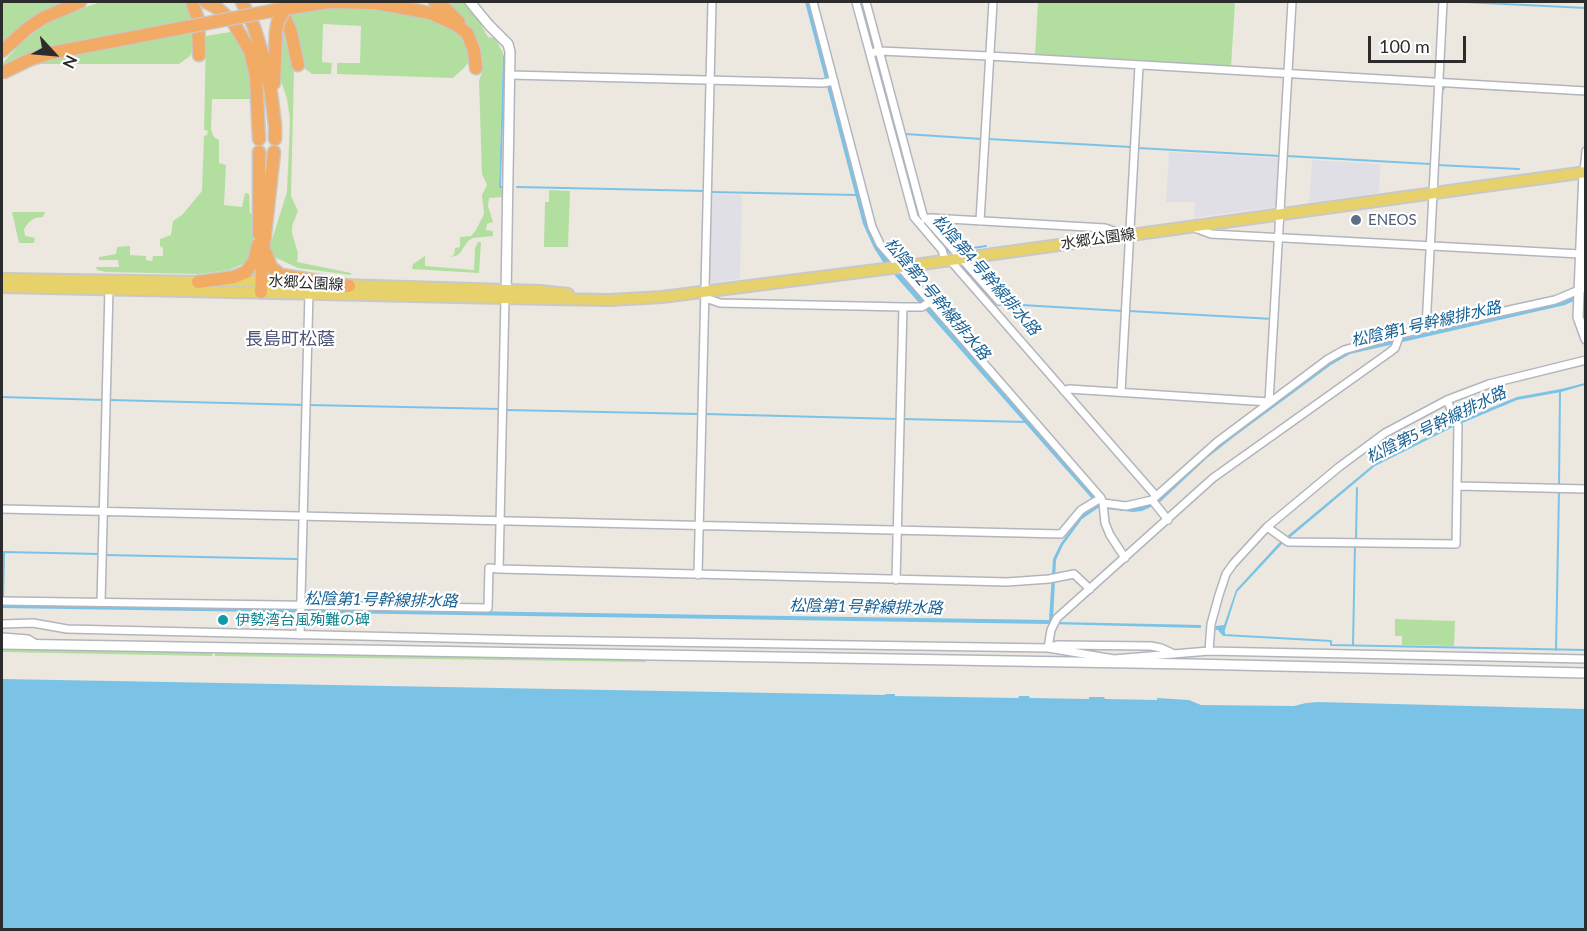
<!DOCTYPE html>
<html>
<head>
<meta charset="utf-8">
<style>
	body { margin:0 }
	#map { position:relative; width:1587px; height:931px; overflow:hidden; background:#ece8df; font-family:Lato,sans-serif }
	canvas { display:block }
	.frame { position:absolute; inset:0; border:3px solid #2c2c2c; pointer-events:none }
	.north { position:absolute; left:24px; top:24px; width:60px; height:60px; -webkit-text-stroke:4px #fff; paint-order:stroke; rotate:116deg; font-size:16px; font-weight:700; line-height:24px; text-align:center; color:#2c2c2c }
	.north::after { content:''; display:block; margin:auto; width:21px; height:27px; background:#2c2c2c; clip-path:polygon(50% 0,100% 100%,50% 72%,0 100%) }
	.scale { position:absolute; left:1368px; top:36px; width:98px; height:27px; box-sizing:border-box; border:3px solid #2c2c2c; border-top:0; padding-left:8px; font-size:18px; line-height:21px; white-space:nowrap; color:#2c2c2c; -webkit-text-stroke:4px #fff; paint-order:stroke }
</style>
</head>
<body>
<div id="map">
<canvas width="1587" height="931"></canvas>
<div class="frame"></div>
<div class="north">N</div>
<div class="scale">100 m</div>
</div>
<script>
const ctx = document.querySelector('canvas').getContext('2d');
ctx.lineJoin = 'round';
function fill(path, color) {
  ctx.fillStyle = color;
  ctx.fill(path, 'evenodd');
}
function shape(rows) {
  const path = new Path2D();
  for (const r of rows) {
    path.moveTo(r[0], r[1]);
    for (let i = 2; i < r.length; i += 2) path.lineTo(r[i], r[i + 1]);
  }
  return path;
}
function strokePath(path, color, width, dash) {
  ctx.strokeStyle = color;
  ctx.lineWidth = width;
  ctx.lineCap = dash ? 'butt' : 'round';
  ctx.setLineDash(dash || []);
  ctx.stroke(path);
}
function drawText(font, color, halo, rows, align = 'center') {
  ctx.font = font + ' Lato,"Noto Sans JP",sans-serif';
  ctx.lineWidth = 4.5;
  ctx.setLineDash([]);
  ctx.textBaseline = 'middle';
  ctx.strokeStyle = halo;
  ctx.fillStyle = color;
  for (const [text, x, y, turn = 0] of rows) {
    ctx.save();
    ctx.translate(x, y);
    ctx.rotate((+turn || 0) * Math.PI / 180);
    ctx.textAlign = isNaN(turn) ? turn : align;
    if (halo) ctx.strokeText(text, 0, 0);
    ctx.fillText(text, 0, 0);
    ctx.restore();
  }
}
const industrial = shape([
	[1169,152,1281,158,1278,200,1274,207,1194,218,1195,202,1166,202],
	[1312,160,1380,164,1379,193,1309,203],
	[709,194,742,195,740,279,708,284]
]);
const green = shape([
	[2,2,71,2,2,48],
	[101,2,181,2,190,3,194,44,190,56,179,64,42,64,30,62,2,71,2,64,9,56,23,41,47,24,73,11],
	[442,2,464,2,479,20,486,34,488,37,495,38,503,53,499,187,502,188,502,197,489,198,488,206,493,222,487,224,486,230,493,231,493,236,473,238,468,241,460,253,456,256,450,257,454,255,455,248,460,247,460,237,471,236,476,230,484,214,482,195,487,185,482,174,479,81,482,72,478,48,466,24,459,15],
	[1038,2,1235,2,1231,67,1035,56],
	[376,6,430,17,453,30,462,37,467,45,469,61,466,66,453,78,337,74,337,63,360,63,361,26,323,24,322,62,332,63,331,74,312,74,304,68,289,12,323,7],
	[284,20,294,69,291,196,298,211,292,226,292,233,298,253,297,262,351,273,351,275,298,268,270,255,270,246,274,233,287,192,290,120,287,99,279,75,278,65],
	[236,31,252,64,252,99,212,99,211,130,214,137,219,140,219,163,226,165,224,205,242,207,245,193,249,194,250,213,253,215,255,248,246,265,243,264,229,270,198,274,106,272,97,270,96,267,119,267,118,260,99,260,99,257,116,254,117,247,130,246,130,255,146,256,146,260,152,261,153,256,163,256,163,248,160,246,160,239,171,235,173,221,182,215,202,191,204,136,207,135,208,131,204,130,206,36],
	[549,190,570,191,568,247,544,247,545,202,549,202],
	[12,212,45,212,43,217,35,218,29,222,24,229,25,236,35,238,34,243,19,243],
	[478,242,481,242,479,273,412,269,413,264,425,256,425,266,474,270,475,248],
	[1395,619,1455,621,1454,646,1402,645,1402,636,1395,636],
	[2,648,213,651,212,656,2,652],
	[220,651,646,659,646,662,215,656,215,653]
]);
const water = shape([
	[805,2,809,2,867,225,875,244,1096,497,1100,505,1127,509,1152,503,1233,434,1330,362,1350,351,1397,338,1405,338,1563,302,1585,292,1585,296,1565,305,1350,354,1331,365,1235,436,1207,458,1159,503,1142,511,1133,512,1098,508,1082,519,1063,545,1056,560,1053,620,1058,622,1201,625,1201,628,1050,624,2,608,2,604,1049,620,1053,559,1061,543,1081,516,1096,506,1093,500,883,262,874,248,863,224],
	[1585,383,1585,385,1561,392,1517,400,1455,426,1375,466,1281,545,1237,592,1223,636,1218,630,1215,630,1216,626,1224,625,1236,590,1279,543,1374,464,1459,421,1517,397,1561,389],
	[2,679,885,695,885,694,895,694,895,696,1018,698,1019,696,1029,696,1030,698,1089,699,1089,697,1104,697,1105,699,1157,700,1157,698,1189,700,1201,705,1294,706,1306,703,1318,702,1585,709,1585,929,2,929]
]);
const stream = shape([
	[862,2,917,207],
	[1464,2,1586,8],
	[1442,91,1445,86,1520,91],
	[905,134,982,139],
	[988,139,1131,147],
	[1138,148,1280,156],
	[1287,156,1430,164],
	[1437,165,1519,169],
	[502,187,500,187,504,56],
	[517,187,705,191],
	[710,192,857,195],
	[920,216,952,255],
	[960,250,986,246],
	[960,264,1010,324],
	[1005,304,1123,311],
	[1129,311,1273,319],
	[2,397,104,400],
	[110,400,304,405],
	[308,405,500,409],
	[506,410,699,414],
	[705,414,898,419],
	[903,419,1027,422],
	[1559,485,1560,392],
	[1356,540,1357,488],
	[105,555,297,559],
	[3,598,4,552,100,554],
	[1224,632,1224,635,1331,641,1331,645,1586,650],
	[1353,644,1355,545],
	[1556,650,1559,491]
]);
const street = shape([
	[813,2,872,227,880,244,1101,498,1103,503,1105,523,1110,535,1125,558],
	[856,2,914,217,942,250,945,260],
	[866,2,923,215,999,301],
	[870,53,880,51,989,56,1586,91],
	[510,75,823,83,834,81],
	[1584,172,1586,151],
	[925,219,931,218,1105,228,1114,231,1115,236],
	[980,221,993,2],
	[1195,228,1211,234,1580,254],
	[949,259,1156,496],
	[1586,287,1555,300,1400,334,1395,348,1390,352,1213,478,1057,618,1051,630,1048,648,1114,659,1209,651,1586,659],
	[505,298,499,569,1007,582,1049,579,1074,574,1090,589],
	[705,298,720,303,903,307,922,307,930,302],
	[1426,328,1443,2],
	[1064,391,1069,389,1269,402,1292,2],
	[1121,392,1139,66],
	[1458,486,1586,489],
	[1152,500,1168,520],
	[1103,503,1126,506,1152,500,1217,442,1328,359,1344,350,1400,334],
	[2,509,1061,534,1081,510,1101,498],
	[1267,527,1288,542,1456,544,1458,426,1447,400],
	[698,575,712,2],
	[896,580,903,307],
	[2,601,488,608,489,568,499,569],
	[101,602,109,289],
	[2,624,33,623,67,629,530,640,1048,648,1057,645,1151,646,1161,648,1172,653],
	[300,635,309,293],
	[2,637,28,639,36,644],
	[1209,651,1211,624,1219,595,1226,574,1233,564,1267,527,1339,467,1385,433,1447,400,1489,384,1586,360]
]);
const secondary = shape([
	[470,2,489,25,508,44,510,52,506,296],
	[1584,172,1578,317,1586,339],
	[2,644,1190,664,1586,673]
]);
const primary = shape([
	[2,279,206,282],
	[227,281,299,282],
	[341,285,540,291,568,294],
	[2,287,550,299,610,300,662,297,900,267,1586,172]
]);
const highway = shape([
	[192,2,198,19,199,55],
	[206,2,217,8,233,22,250,51,256,76,259,139],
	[242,2,254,27,264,59,271,93,275,125,275,139],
	[278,2,291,32,298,65],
	[435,2,446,9,459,22],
	[376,3,430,13,455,24,467,33,474,50,476,68],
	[2,51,28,28,43,18,80,2],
	[274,83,276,31],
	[259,152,259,234],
	[266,253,271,267,281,275,349,286],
	[198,282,234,277,246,272,254,261,258,245],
	[261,292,263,253,274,152]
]);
const highwayBridge = shape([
	[276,31,278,21,287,5],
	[2,73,31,59,51,53,276,10,329,2,376,3]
]);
const markers = [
	[1356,220,6,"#5c6f8a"],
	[223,620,6,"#0f9aa8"]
];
const serviceNames = [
	["ENEOS",1368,220]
];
const streetNames = [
	["水郷公園線",1098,239,-8],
	["水郷公園線",306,283,3]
];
const cultureNames = [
	["伊勢湾台風殉難の碑",235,620]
];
const waterNames = [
	["松陰第4号幹線排水路",986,275,49],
	["松陰第2号幹線排水路",937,299,50],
	["松陰第1号幹線排水路",1426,324,-13],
	["松陰第5号幹線排水路",1436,425,-26],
	["松陰第1号幹線排水路",381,600,1],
	["松陰第1号幹線排水路",866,607,1]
];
const quarterNames = [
	["長島町松蔭",290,339]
];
fill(industrial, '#e1dfe6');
fill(green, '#b2dfa0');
fill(water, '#7bc3e6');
strokePath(stream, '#7bc3e6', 2);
strokePath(street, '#b3b5be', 10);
strokePath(secondary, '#b3b5be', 12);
strokePath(primary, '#c8c8c8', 14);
strokePath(highway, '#c8c8c8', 15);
strokePath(street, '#fff', 7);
strokePath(secondary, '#fff', 9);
strokePath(primary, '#e7d16a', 10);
strokePath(highway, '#f2ab65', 12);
strokePath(highwayBridge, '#c8c8c8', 15, []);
strokePath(highwayBridge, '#f2ab65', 12);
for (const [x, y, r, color] of markers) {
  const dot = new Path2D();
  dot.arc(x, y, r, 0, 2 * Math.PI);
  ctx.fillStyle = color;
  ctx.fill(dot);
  strokePath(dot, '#fff', 2);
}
drawText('15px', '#4e5e75', '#fff', serviceNames, 'left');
drawText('15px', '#2c2c2c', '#fff', streetNames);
drawText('15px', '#0d838f', '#fff', cultureNames, 'left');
drawText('italic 16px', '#186194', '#fff', waterNames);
drawText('18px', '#4f547a', '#fff', quarterNames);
</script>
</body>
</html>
